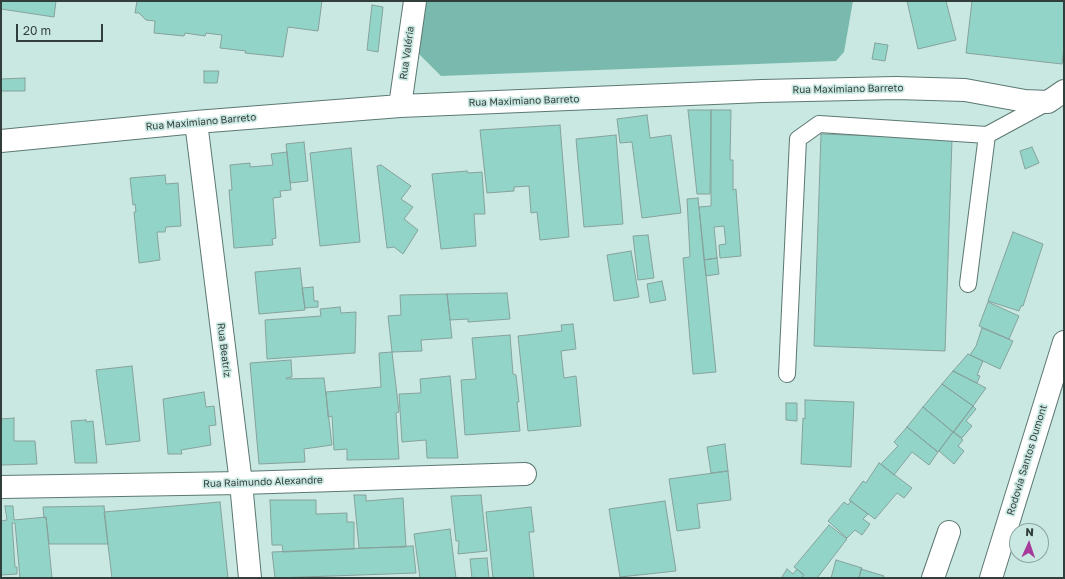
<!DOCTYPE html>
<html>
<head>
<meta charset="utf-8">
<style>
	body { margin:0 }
	#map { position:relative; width:1065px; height:579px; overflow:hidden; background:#cae8e2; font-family:"Golos Text",sans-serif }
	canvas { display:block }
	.frame { position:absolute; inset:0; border:2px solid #323e3b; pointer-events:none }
	.north { position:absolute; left:1009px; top:523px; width:40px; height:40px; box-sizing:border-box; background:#cae8e2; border:1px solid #8da49f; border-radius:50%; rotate:3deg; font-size:11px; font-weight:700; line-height:16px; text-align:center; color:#323e3b }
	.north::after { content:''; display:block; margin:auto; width:14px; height:18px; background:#a63b9c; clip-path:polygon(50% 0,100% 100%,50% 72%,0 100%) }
	.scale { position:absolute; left:16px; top:24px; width:87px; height:18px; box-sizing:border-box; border:2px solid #323e3b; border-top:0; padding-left:5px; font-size:12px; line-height:14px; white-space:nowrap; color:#323e3b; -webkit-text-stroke:3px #cae8e2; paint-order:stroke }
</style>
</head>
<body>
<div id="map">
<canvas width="1065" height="579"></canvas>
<div class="frame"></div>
<div class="north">N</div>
<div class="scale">20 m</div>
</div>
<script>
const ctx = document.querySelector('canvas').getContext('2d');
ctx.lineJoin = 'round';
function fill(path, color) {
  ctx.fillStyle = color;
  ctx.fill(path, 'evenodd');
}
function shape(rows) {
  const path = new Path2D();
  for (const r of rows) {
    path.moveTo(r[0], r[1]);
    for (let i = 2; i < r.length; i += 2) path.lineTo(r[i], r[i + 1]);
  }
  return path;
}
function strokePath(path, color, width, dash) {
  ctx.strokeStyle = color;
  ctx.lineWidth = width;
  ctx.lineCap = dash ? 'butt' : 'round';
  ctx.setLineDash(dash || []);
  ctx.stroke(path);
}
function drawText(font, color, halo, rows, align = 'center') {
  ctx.font = font + ' "Golos Text",sans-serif';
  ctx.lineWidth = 3.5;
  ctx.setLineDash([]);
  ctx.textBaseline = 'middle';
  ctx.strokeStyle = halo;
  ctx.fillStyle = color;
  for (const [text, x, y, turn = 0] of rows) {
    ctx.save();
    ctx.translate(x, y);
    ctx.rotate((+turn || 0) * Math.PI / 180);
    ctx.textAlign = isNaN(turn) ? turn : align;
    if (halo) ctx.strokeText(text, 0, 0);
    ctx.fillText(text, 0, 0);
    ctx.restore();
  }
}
const forest = shape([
	[426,1,853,1,844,52,836,61,441,76,419,54]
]);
const building = shape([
	[1,1,56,1,54,17,1,9,1,1],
	[137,1,322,1,318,31,288,27,283,57,245,53,246,51,220,48,222,35,206,33,205,36,185,33,184,36,154,33,155,21,146,20,139,13,135,13,137,1],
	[907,1,946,1,956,40,918,49,907,1],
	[972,1,1064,1,1064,47,1062,64,966,53,972,1],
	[372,5,383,7,378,52,367,50,372,5],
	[875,43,888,45,885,61,872,59,875,43],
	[204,71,219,71,217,83,204,83,204,71],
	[25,78,25,91,1,91,1,79,25,78],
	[688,110,711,110,710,194,697,194,688,110],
	[711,110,731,110,730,160,733,160,733,190,736,189,741,256,720,258,719,245,726,244,724,226,714,227,717,258,704,260,699,207,711,206,711,110],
	[647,115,650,138,671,135,681,213,642,218,632,142,620,143,617,119,647,115],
	[560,125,569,237,540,240,537,212,531,213,529,186,514,187,514,191,487,193,480,130,560,125],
	[821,134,952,139,945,351,814,346,821,134],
	[616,135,623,224,584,227,576,139,616,135],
	[304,142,308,181,290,183,286,144,304,142],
	[1032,147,1039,163,1025,169,1020,151,1032,147],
	[351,148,360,242,320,246,310,153,351,148],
	[287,152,291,190,280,191,281,197,273,198,276,238,272,239,273,245,234,248,229,190,232,190,230,165,250,163,250,167,273,165,271,154,287,152],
	[381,165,411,186,401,199,413,207,404,219,418,230,403,254,394,247,387,248,377,166,381,165],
	[467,171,468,173,482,172,485,214,474,214,476,246,441,249,432,174,467,171],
	[165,175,166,184,178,183,181,226,166,227,165,232,157,232,160,260,139,263,134,212,136,212,135,204,133,205,130,178,165,175],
	[698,198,716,372,693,374,683,258,690,257,687,199,698,198],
	[1013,232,1043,244,1023,306,1021,306,1019,311,988,301,1013,232],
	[648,235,654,278,638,280,633,236,648,235],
	[631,251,639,297,614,301,607,255,631,251],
	[717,258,719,274,706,276,704,260,717,258],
	[300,268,305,310,259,314,255,272,300,268],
	[662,281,666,300,650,303,647,284,662,281],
	[313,287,314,301,318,301,318,307,305,308,302,288,313,287],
	[507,293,510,319,468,322,468,319,450,320,447,294,507,293],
	[447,294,452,338,421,340,422,351,392,352,388,316,401,315,400,295,447,294],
	[988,302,1019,316,1009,339,979,326,988,302],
	[340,307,341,313,356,312,355,353,267,359,265,320,321,316,320,309,340,307],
	[573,324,576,349,561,351,564,378,576,376,581,426,528,431,518,336,562,331,561,325,573,324],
	[982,328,1013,341,1000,369,970,355,976,346,982,328],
	[510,335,513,374,516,375,519,402,517,402,520,431,465,435,461,380,476,379,472,338,510,335],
	[392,352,399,412,396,413,399,459,347,460,347,449,334,450,332,416,328,417,326,392,381,387,379,353,392,352],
	[968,354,983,361,977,375,980,376,977,383,953,371,968,354],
	[291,360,292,377,286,378,286,379,324,378,332,445,304,449,305,462,259,464,250,363,291,360],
	[132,366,140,441,106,445,96,370,132,366],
	[953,371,986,388,973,406,942,384,953,371],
	[450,376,458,458,427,458,426,440,402,442,399,394,421,393,420,379,450,376],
	[942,384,973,406,953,432,923,407,942,384],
	[204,392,206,407,214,406,216,425,209,426,211,445,181,450,182,454,168,454,163,399,204,392],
	[805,400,854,402,851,467,801,464,803,418,805,419,805,400],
	[786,403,797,403,797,421,786,420,786,403],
	[973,406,976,409,966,421,972,426,962,438,954,432,973,406],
	[923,407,953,432,938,452,907,427,923,407],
	[14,418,14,441,35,441,37,464,1,465,1,419,14,418],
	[86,420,86,422,93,421,97,463,75,463,71,421,86,420],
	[907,427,938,452,929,465,912,452,894,475,881,464,898,446,894,442,907,427],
	[953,432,963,440,958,446,964,451,954,464,939,451,953,432],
	[725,444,728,471,711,473,707,447,725,444],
	[879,463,912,488,904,498,897,493,875,519,849,500,863,481,866,483,879,463],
	[728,471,731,500,697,504,700,528,677,531,669,479,728,471],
	[354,495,366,495,366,501,403,498,406,547,359,548,354,495],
	[481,495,487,551,458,554,459,541,456,541,451,496,481,495],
	[270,500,316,500,316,514,347,513,347,522,354,522,354,549,283,552,282,545,272,545,270,500],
	[665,501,676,571,620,577,609,509,665,501],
	[851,501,868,514,863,519,870,524,862,535,855,530,847,538,828,521,844,502,848,505,851,501],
	[220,502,228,578,112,578,104,512,220,502],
	[5,506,13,506,14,520,46,517,52,578,20,578,15,523,12,523,15,567,17,567,17,574,1,575,1,521,7,520,5,506],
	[104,506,108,544,49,544,46,517,44,518,43,507,104,506],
	[531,507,534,532,529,532,534,578,493,578,486,512,531,507],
	[829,525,847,539,817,578,801,578,804,575,794,567,829,525],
	[450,529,456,578,420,578,414,534,450,529],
	[413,546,416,573,275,578,272,552,413,546],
	[487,558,489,578,472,578,470,559,487,558],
	[836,560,862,568,859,578,831,578,836,560],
	[787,569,793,574,797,569,804,575,801,578,783,578,782,577,787,569],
	[861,569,884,576,883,578,859,578,861,569]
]);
const lane = shape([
	[968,284,987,135],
	[787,374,798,139,819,124,987,135,1048,102]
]);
const street = shape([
	[400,106,415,1],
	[196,122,241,483,250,578],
	[1,141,196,122,400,106,762,91,896,88,965,90,1025,101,1048,102,1064,91],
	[1,487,241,483,525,474],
	[933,578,949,532]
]);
const highway = shape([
	[991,578,1064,342]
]);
const streetNames = [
	["Rua Valéria",407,53,-82],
	["Rua Maximiano Barreto",848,89,-1],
	["Rua Maximiano Barreto",524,101,-2],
	["Rua Maximiano Barreto",201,122,-5],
	["Rua Beatriz",224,350,83],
	["Rodovia Santos Dumont",1027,460,-73],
	["Rua Raimundo Alexandre",263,482,-2]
];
fill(forest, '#7abaae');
fill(building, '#93d4c8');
strokePath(building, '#85a29c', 1);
strokePath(lane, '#5c7872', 18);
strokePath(street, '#5c7872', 24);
strokePath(highway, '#5c7872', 24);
strokePath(lane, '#fff', 16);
strokePath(street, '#fff', 22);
strokePath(highway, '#fff', 22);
drawText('10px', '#323e3b', '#cae8e2', streetNames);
</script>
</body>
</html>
